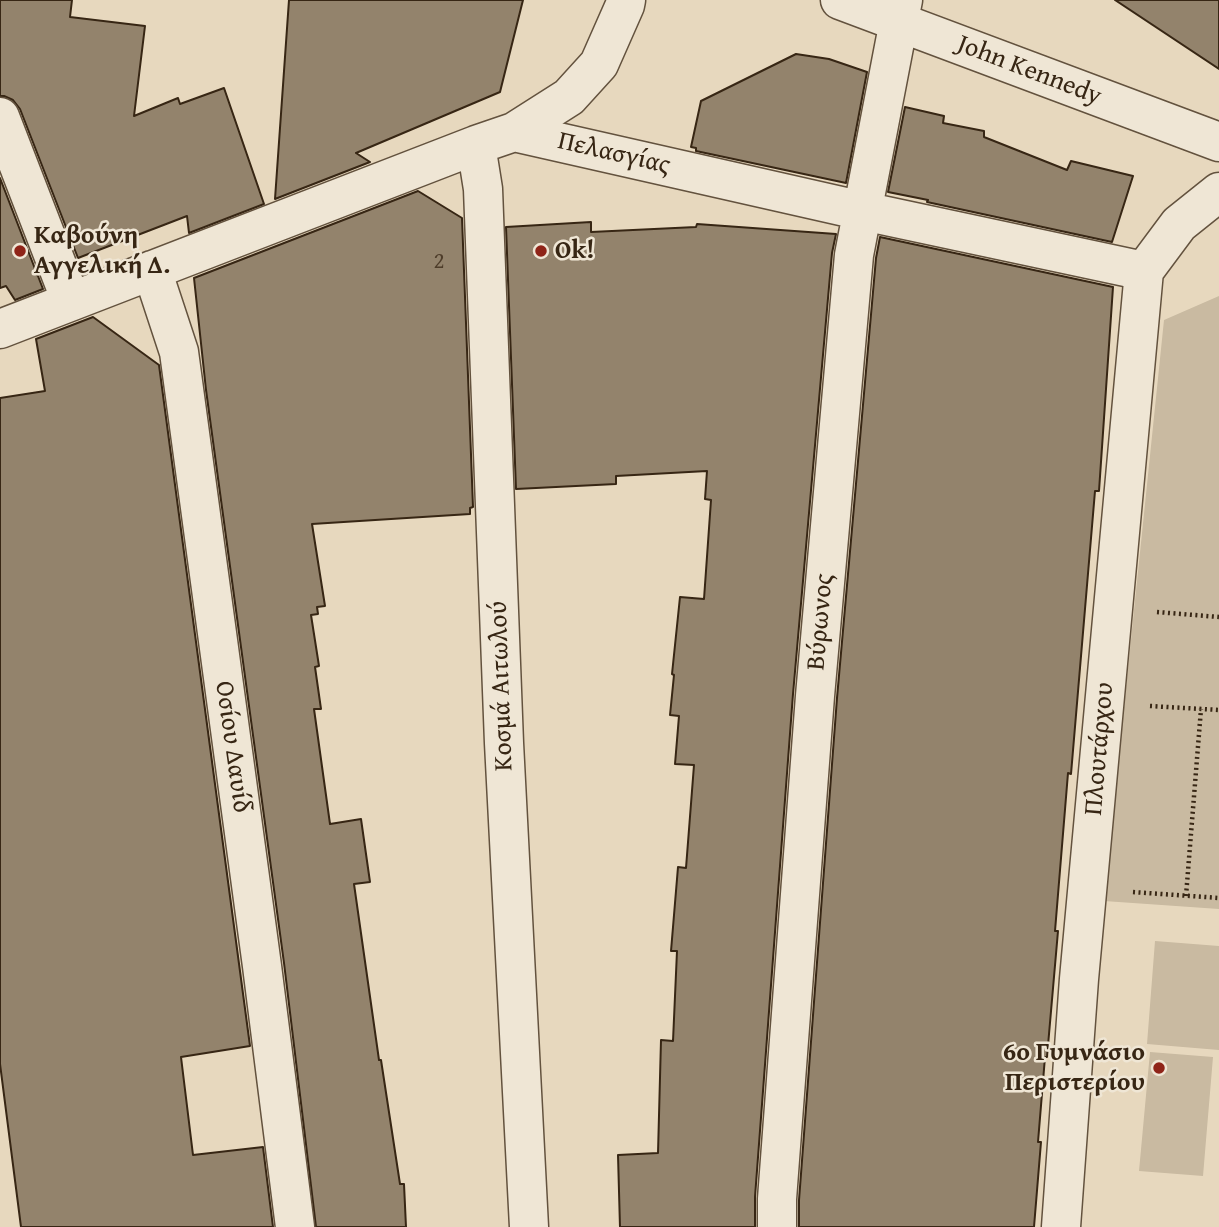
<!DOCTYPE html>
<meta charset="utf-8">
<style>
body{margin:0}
canvas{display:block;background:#e7d8be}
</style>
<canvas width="1219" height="1227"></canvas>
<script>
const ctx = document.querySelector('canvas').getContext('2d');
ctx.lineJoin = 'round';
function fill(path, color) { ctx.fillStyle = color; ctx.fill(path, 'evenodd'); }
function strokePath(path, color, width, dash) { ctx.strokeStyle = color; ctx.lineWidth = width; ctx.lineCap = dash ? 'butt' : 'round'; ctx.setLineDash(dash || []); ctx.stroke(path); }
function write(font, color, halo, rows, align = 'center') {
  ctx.font = font + ' "Gentium Book Plus",serif'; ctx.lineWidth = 5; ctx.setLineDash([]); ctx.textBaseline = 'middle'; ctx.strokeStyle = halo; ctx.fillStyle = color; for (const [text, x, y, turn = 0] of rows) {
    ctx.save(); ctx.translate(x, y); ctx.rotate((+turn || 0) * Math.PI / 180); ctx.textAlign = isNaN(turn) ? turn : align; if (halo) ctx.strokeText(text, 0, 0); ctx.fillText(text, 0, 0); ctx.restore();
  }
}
fill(new Path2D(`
 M1219,296v613l-115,-8 60,-581z
 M1155,941l64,5v104l-72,-6z
 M1150,1052l63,5 -10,119 -64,-5z`), '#c9baa1');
const building = new Path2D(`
 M0,0h72l-2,17 75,9 -11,90 44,-18 2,6 44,-16 40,116 -75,29 -2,-17 -109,42 -58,-149 -7,-9 -9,-4h-4z
 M289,0h234l-23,92 -144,61 14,9 -95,37z
 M1115,0h104v69z
 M796,54l33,5 38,13 -21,111 -150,-32v-3l-5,-1 10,-46z
 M905,107l39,9 -1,7 41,8v6l83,33 4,-9 62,15 -21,66 -185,-40 1,-2 -40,-8z
 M0,178l37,96h-1l2,2 5,13 -28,11 -9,-14 -6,2z
 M418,191l44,27 11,289 -3,1v6l-158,10 13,82 -8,1 1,7 -7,1 8,51 -4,1 6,42h-7l16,115 31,-5 9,63 -16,2 25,176h2l19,124h4l2,43h-90l-32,-264 -78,-573 -12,-112z
 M591,222v10l105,-5 1,-3 139,10 -4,19 -39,441 -38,503v30h-135l-2,-72 40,-2 3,-113 12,1 4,-90h-6l7,-84 8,1 8,-103 -19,-1 4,-48 -9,-1 4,-40 -2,-1 8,-77 24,2 7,-99 -6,-1 2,-28 -91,5v8l-100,5 -10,-262z
 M880,237l233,50 -14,204h-4l-24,283 -3,-1 -13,158h3l-11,126h-2l-7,85h3l-7,85h-235v-27l38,-502 39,-440z
 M93,317l66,48 91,681 -69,11 12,98 70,-8 10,80h-252l-21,-163v-666l45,-7 -9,-52z`);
fill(building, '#93836c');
strokePath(building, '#372614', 2);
const minor = new Path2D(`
 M840,0l379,142
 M0,117l71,184
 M514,132l55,-35 30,-33 26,-59 1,-5
 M476,145l7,44 21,554 25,484
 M152,270l27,82 83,614 33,261
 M1144,271l35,-47 40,-32
 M0,329l476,-184 38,-13 349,79 281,60
 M777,1227v-28l38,-503 39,-441 49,-255
 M1061,1227l18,-248 65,-708`);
strokePath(minor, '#63523e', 41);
strokePath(new Path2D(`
 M1157,612l62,5
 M1150,706l69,4
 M1133,892l86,6
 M1186,896l15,-187`), '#372614', 4.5, [2, 3.5]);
strokePath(minor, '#efe6d5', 38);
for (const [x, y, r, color] of [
 [20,251,7,"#8f2418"],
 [541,251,7,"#8f2418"],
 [1159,1068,7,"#8f2418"]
]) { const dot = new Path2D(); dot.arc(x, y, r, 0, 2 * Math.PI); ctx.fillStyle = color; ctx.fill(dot); strokePath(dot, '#efe6d5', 2.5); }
write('23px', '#4e3d2a', null, [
 ["2",439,262]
]);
write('26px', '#372614', '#efe6d5', [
 ["John Kennedy",1029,71,21],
 ["Πελασγίας",614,154,13],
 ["Βύρωνος",821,622,-85],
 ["Κοσμά Αιτωλού",502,686,-92],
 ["Οσίου Δαυίδ",232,747,82],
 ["Πλουτάρχου",1100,749,-85]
]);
write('bold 26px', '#372614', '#efe6d5', [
 ["Καβούνη",34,236],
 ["Αγγελική Δ.",34,266],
 ["Ok!",555,251],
 ["6ο Γυμνάσιο",1145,1053,"right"],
 ["Περιστερίου",1145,1083,"right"]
], 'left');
</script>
